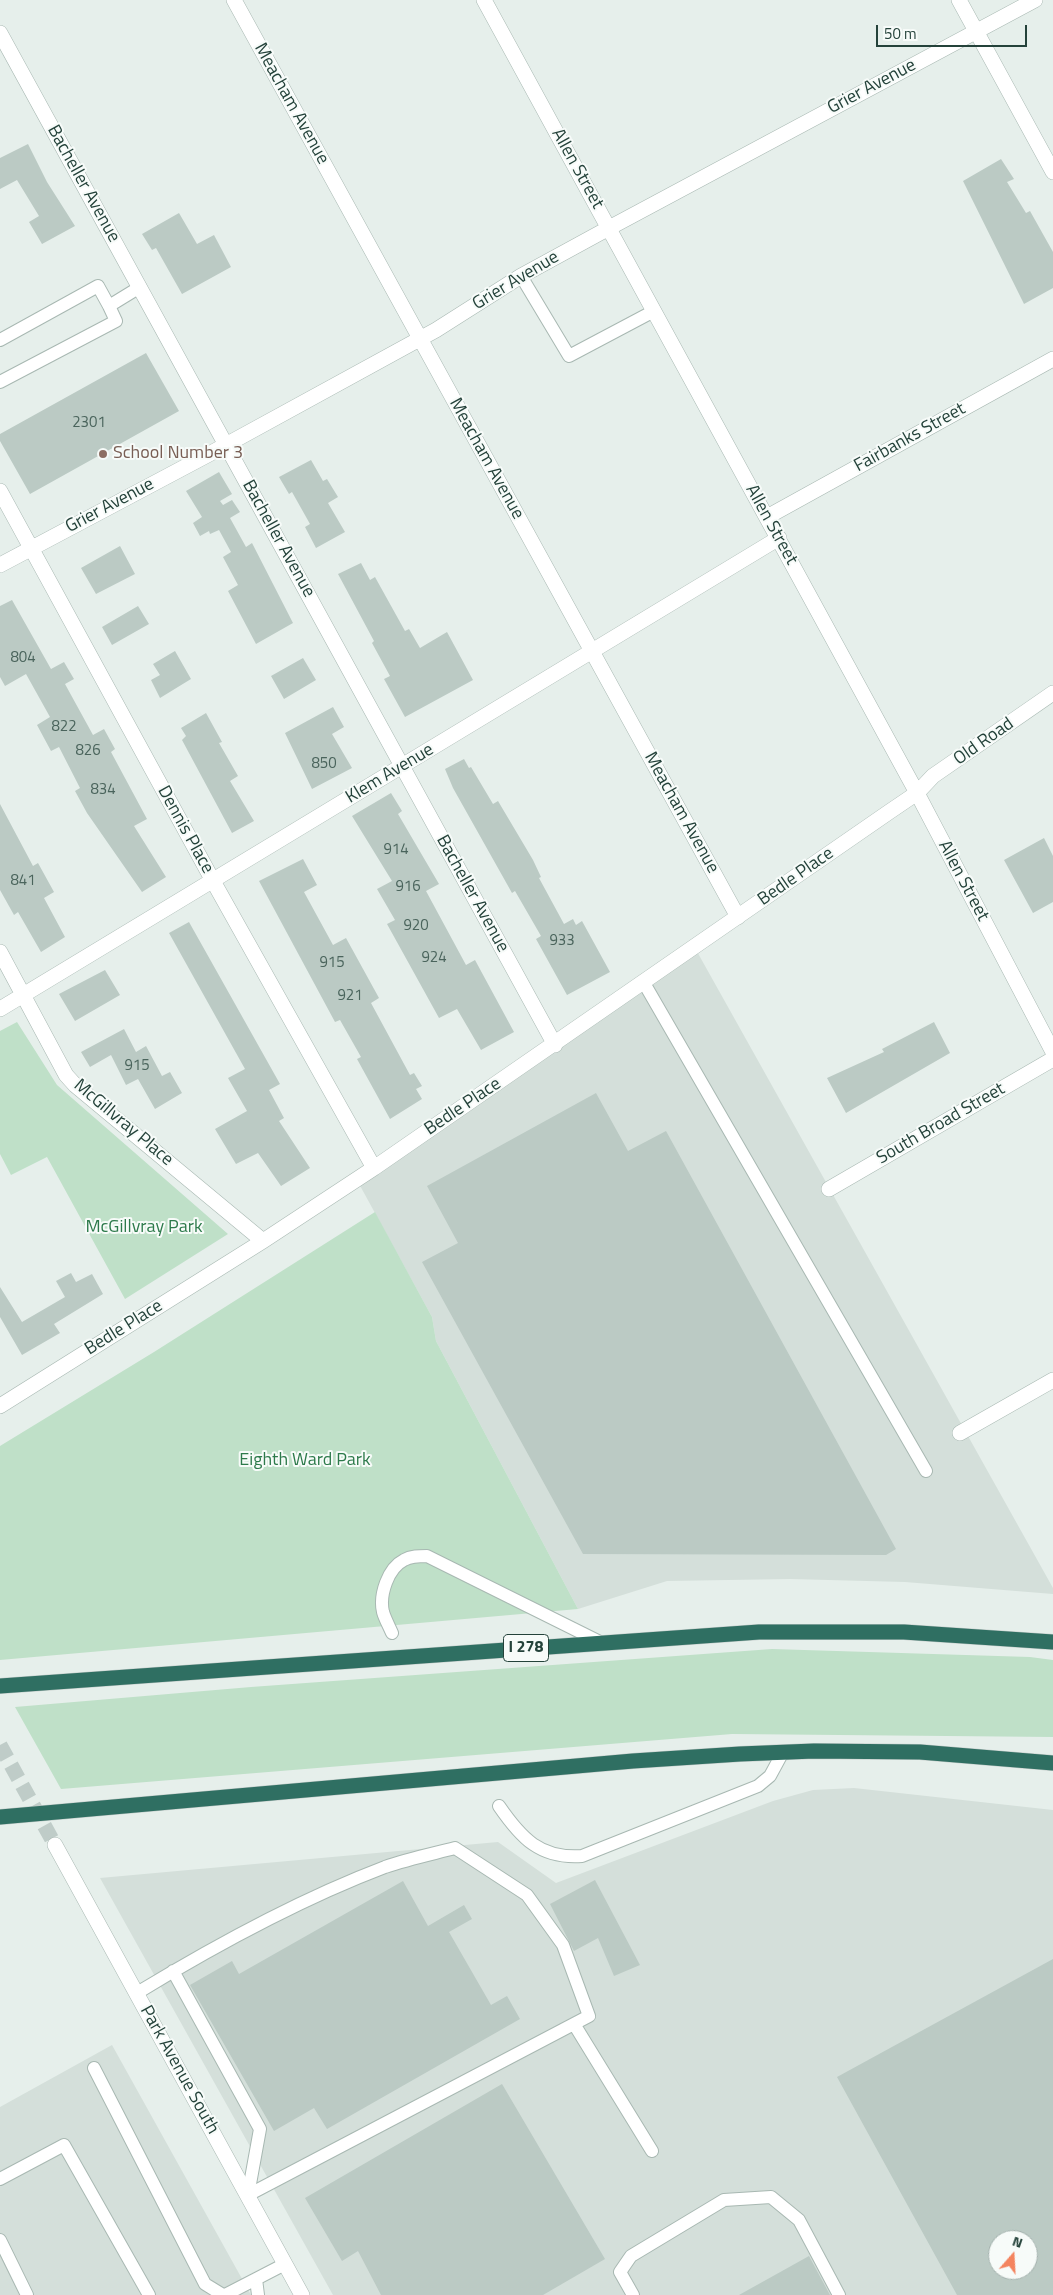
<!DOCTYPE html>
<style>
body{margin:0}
#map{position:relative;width:1053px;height:2295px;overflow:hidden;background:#e6efeb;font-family:"Titillium Web",sans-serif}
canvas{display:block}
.north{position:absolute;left:988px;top:2230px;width:50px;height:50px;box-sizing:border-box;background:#f7fbf9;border:1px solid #a3b1ad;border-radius:50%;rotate:19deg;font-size:14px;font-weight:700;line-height:20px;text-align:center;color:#24423a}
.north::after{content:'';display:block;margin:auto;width:18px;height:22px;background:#f4845f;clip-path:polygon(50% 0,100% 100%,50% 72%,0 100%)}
.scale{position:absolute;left:876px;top:25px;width:151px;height:22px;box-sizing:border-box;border:2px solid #24423a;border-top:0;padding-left:6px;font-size:15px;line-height:18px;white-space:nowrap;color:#24423a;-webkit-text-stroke:4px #f7fbf9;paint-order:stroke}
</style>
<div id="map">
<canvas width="1053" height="2295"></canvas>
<div class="north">N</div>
<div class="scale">50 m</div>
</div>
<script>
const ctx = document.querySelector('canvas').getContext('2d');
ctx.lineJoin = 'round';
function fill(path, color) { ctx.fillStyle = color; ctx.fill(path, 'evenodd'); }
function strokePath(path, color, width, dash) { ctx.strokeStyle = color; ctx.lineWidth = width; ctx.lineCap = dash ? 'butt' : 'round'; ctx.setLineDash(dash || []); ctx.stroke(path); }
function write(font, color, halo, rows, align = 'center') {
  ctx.font = font + ' "Titillium Web",sans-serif'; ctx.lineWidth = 4; ctx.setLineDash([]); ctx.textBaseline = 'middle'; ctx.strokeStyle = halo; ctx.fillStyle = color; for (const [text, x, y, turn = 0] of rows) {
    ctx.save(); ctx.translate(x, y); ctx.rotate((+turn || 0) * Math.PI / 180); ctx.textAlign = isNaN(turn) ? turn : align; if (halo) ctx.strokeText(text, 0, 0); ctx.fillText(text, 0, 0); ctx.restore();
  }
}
fill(new Path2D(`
 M695,948l358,640v6l-148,-12 -115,-3 -123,2 -89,28 -142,-268 -4,-24 -74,-135z
 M854,1788l199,22v485h-720l-233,-417 398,-36 58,41 217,-82 40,-11zM998,2240h30v30h-30z
 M112,2045l139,250h-251v-188z`), '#d4dfda');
fill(new Path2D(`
 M17,1022l40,63 171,149 -103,65 -78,-142 -36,18 -11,-21v-123z
 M375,1212l57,105 4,24 142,268 -578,51v-214l154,-94z
 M772,1649l258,8 23,3v77l-321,-3 -671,55 -46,-82 236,-20z`), '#bfe0c8');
fill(new Path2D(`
 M28,144l19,38 28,44 -33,18 -13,-22 10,-6 -22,-36 -17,9v-31z
 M1001,159l13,20 -7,3 19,31 4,-2 23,41v36l-29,16 -61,-123z
 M179,213l18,31 17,-9 17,32 -49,27 -26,-46 -4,2 -10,-16z
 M146,353l33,58 -149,83 -30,-53v-7z
 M311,460l12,21 4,-2 11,18 -10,6 17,29 -29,16 -11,-21 5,-3 -18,-32 -3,2 -10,-17z
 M219,472l13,22 -12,7 3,4 9,-5 8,12 -10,6 16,29 6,-4 41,80 -37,21 -28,-53 10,-6 -14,-26 -1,-2 8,-5 -12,-22 -9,4 -1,-3 -9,5 -7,-13 9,-6 -16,-26z
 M120,546l15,28 -39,20 -15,-26z
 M361,563l9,17 5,-3 30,54 4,-2 11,19 27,-16 26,48 -68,37 -21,-38 6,-3 -18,-33 2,-2 -36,-67z
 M12,600l39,69 13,-7 10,17 -9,5 28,51 11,-6 11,20 -4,3 36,67 -13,7 32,51 -24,15 -55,-79 -12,-22 5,-3 -21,-41 -8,4 -14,-26 13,-8 -24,-43 -21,12 -5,-9v-71z
 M138,606l11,18 -37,21 -10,-18z
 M175,651l16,28 -31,19 -9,-18 9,-5 -7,-11z
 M303,658l13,22 -32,19 -13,-23z
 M333,707l11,20 -12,7 20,34 -40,21 -27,-56z
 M206,713l16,29 -3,1 19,33 -8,5 24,40 -22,12 -50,-93 4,-4 -5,-8z
 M464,759l5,9 2,-1 22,37 5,-3 35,59 8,17 -2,1 25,46 9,-5 3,6 6,-4 28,51 -43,23 -31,-56 5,-3 -26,-45 -3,2 -59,-105 -8,-19z
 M391,793l11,18 -4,3 41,70 -13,7 40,74 9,-5 39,72 -33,18 -24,-41 -18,9 -52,-94 8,-4 -18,-31 15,-8 -40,-65z
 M0,804l33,62 5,-3 16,29 -10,6 21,39 -24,15 -23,-40 -4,3 -14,-25z
 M1044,838l9,18v46l-20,11 -29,-53z
 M303,859l14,26 -13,7 29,53 13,-7 33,60 -8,5 39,72 4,-2 8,13 -6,3 6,10 -32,20 -33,-60 4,-2 -21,-37 -5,2 -76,-141z
 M189,922l91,162 -11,6 15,28 -5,3 31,47 -29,18 -23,-33 -22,11 -21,-35 32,-18 -19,-33 17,-9 -76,-136z
 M105,970l15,25 -45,26 -16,-27z
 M934,1022l16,31 -104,60 -19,-35 57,-26 -2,-3z
 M124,1029l12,23 10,-6 16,30 8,-4 12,21 -27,16 -17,-30 -12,6 -15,-30 -21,12 -9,-15z
 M596,1093l32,58 38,-20 230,418 -10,6 -303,-1 -161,-292 36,-19 -31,-57z
 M71,1273l5,9 16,-8 11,20 -49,30 6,9 -38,22 -22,-38v-30l22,35 43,-25 -9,-16z
 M595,1880l45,85 -26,11 -16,-38 -24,13 -24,-47z
 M403,1881l25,45 36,-21 8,14 -23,13 42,73 16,-9 13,23 -193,110 -13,-21 -40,23 -84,-146 42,-24 7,13z
 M1053,1959v336h-96l-120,-218zM998,2240h30v30h-30z
 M502,2084l103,175 -62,36h-162l-23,-44 -16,10 -37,-63z
 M809,2256l21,39h-91z`), '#bbcac4');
strokePath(new Path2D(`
 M0,1745l55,100`), '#bfccc8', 15, [15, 8]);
const service = new Path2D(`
 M521,276l48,80 85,-45
 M0,340l98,-54 11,20
 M0,382l116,-61 -7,-15 31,-19
 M644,983l282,488
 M392,1633c-3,-7 -7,-14 -9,-21 -4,-17 5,-44 21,-52 7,-4 15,-4 23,-4l175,87
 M499,1806c22,32 41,53 83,50l176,-70 12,-10 13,-24
 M173,1971l87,158 -12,66
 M137,1993c79,-48 161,-93 248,-126 23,-8 47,-13 70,-19l72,47 36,50 26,71 -341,179
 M574,2024l78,127
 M94,2068l111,216 18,11
 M0,2179l64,-34 85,150
 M0,2240l27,55
 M256,2279l2,16
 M225,2295l60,-31
 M633,2295l-13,-23 11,-16 93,-56 47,-3 28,23 40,75`);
const minor = new Path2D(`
 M234,0l504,917
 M484,0l433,793 136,259
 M959,0l94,172
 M0,33l555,1012
 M0,491l213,390 161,287
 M767,517l286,-158
 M0,565l213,-113 223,-122 85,-54 88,-48 426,-228
 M0,952l66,123 9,10 188,156
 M0,1009l779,-471
 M829,1189l224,-130
 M0,1406l263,-165 111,-73 515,-356 28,-19 16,-17 120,-83
 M960,1433l93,-53`);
const tertiary = new Path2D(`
 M55,1845l247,450`);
const motorway = new Path2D(`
 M0,1686l759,-54h145l149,10
 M0,1817l633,-56 107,-7 74,-3 106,1 133,11`);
strokePath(service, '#a8b8b2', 14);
strokePath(minor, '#a8b8b2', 16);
strokePath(tertiary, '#a8b8b2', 16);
strokePath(motorway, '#c2cac8', 16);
strokePath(service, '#fff', 12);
strokePath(minor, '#fff', 15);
strokePath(tertiary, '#fff', 15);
strokePath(motorway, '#2f6f62', 15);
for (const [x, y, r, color] of [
 [103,454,5,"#8d6e63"]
]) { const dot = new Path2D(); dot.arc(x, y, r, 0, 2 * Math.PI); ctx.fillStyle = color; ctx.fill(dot); strokePath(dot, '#f7fbf9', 2); }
write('15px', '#4a645c', null, [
 ["2301",89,423],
 ["804",23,658],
 ["822",64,727],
 ["826",88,751],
 ["850",324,764],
 ["834",103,790],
 ["914",396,850],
 ["841",23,881],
 ["916",408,887],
 ["920",416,926],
 ["933",562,941],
 ["924",434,958],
 ["915",332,963],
 ["921",350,996],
 ["915",137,1066]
]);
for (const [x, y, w] of [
 [526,1648,45]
]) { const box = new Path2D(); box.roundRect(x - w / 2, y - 13.5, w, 27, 4); ctx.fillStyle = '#f7fbf9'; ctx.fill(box); strokePath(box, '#24423a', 1); }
write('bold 16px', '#24423a', null, [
 ["I 278",526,1648]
]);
write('18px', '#24423a', '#f7fbf9', [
 ["Grier Avenue",872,87,-28],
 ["Meacham Avenue",291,104,61],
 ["Allen Street",577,169,61],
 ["Bacheller Avenue",83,184,61],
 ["Grier Avenue",516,281,-31],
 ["Fairbanks Street",910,438,-29],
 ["Meacham Avenue",486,459,61],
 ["Grier Avenue",110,506,-28],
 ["Allen Street",771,525,61],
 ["Bacheller Avenue",278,539,61],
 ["Old Road",984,742,-35],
 ["Klem Avenue",390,774,-31],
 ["Meacham Avenue",681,813,61],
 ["Dennis Place",185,830,61],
 ["Bedle Place",796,877,-35],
 ["Allen Street",963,881,62],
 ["Bacheller Avenue",472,894,61],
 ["Bedle Place",463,1107,-34],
 ["McGillvray Place",123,1123,40],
 ["South Broad Street",941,1124,-30],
 ["Bedle Place",124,1328,-32],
 ["Park Avenue South",179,2070,61]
]);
write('18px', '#785e54', '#f7fbf9', [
 ["School Number 3",113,454]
], 'left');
write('18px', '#2d7a4b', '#f7fbf9', [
 ["McGillvray Park",144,1228],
 ["Eighth Ward Park",305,1461]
]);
</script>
